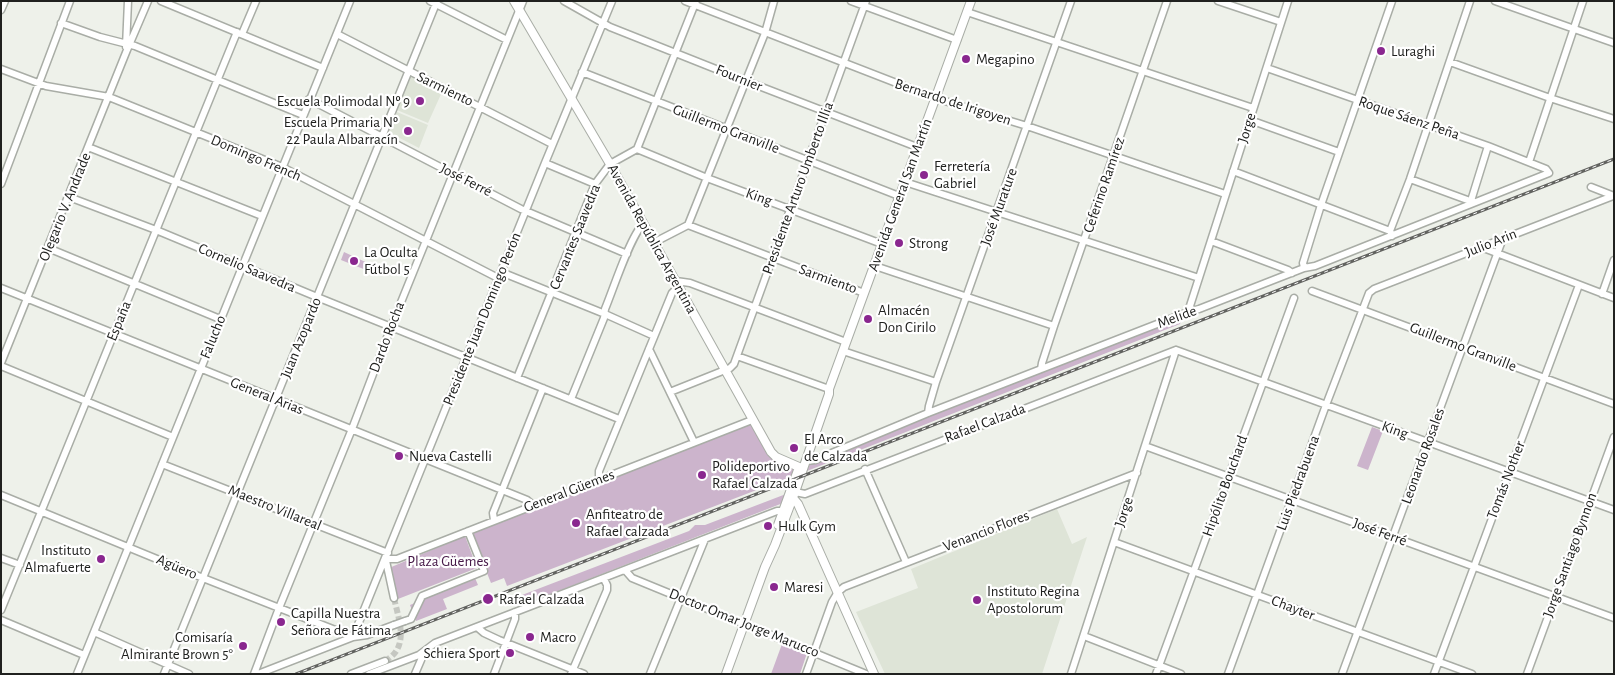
<!DOCTYPE html>
<meta charset="utf-8">
<style>
body{margin:0}
#map{position:relative;width:1615px;height:675px;overflow:hidden;background:#eef1ea;font-family:"Alegreya Sans",sans-serif}
canvas{display:block}
.frame{position:absolute;inset:0;border:2px solid #20211f;pointer-events:none}
</style>
<div id="map">
<canvas width="1615" height="675"></canvas>
<div class="frame"></div>
</div>
<script>
const ctx = document.querySelector('canvas').getContext('2d');
ctx.lineJoin = 'round';
function fill(path, color) { ctx.fillStyle = color; ctx.fill(path, 'evenodd'); }
function strokePath(path, color, width, dash) { ctx.strokeStyle = color; ctx.lineWidth = width; ctx.lineCap = dash ? 'butt' : 'round'; ctx.setLineDash(dash || []); ctx.stroke(path); }
function write(font, color, halo, rows, align = 'center') {
  ctx.font = font + ' "Alegreya Sans",sans-serif'; ctx.lineWidth = 4.5; ctx.setLineDash([]); ctx.textBaseline = 'middle'; ctx.strokeStyle = halo; ctx.fillStyle = color; for (const [text, x, y, turn = 0] of rows) {
    ctx.save(); ctx.translate(x, y); ctx.rotate((+turn || 0) * Math.PI / 180); ctx.textAlign = isNaN(turn) ? turn : align; if (halo) ctx.strokeText(text, 0, 0); ctx.fillText(text, 0, 0); ctx.restore();
  }
}
fill(new Path2D(`
 M411,76l31,16 -14,31 -31,-13z
 M397,112l31,13 -9,23 -29,-15 -1,-4z
 M1057,509l15,35 15,-7 -45,137h-157l-29,-62 62,-24 -7,-19z`), '#dee4d7');
fill(new Path2D(`
 M344,252l30,14 -3,6 -30,-12z
 M1182,317l-2,7 -373,147 3,-8z
 M750,424l22,33 22,12 1,2 -2,5 -286,110 -3,-8 -13,5 -19,-47v-5z
 M1372,427l11,4 -15,39 -11,-4z
 M786,494l-3,9 -258,101 -3,-9 167,-64 6,-6h10z
 M465,536l12,32 -79,31 -9,-31z
 M475,578l3,7 -35,14 4,10 -31,12 -6,-16z
 M782,644l25,9 -7,21h-29z`), '#ccb4cc');
strokePath(new Path2D(`
 M385,661c25,-14 14,-40 9,-63`), '#c5c7c1', 6, [6, 3]);
const minor = new Path2D(`
 M161,1l162,67
 M430,1l77,39
 M564,1l46,26 136,54 171,66
 M685,1l250,97 92,28 198,68
 M851,1l106,39
 M1218,1l63,21
 M1495,1l119,42
 M1,10l4,-9
 M967,12l286,96
 M61,23l39,14 35,9 168,69
 M242,34l14,-33
 M337,34l215,110
 M126,47l2,-46
 M1450,62l100,36 64,21
 M1,69l45,17 63,11 173,70 216,111
 M582,72l317,124
 M309,99l212,110 106,45
 M1250,120l89,32
 M88,147l174,69
 M637,149l70,29 175,66
 M1529,162l54,-161
 M545,163l50,21
 M1233,171l157,60
 M1410,179l60,22
 M905,182l294,96
 M1,184l69,-183
 M1591,187l23,9
 M69,197l87,33 161,67 302,122
 M1470,204l18,-58
 M688,225l77,-192 9,-32
 M1392,236l-2,-5 20,-52 60,-178
 M1211,241l77,29 4,3
 M653,243l35,-18 176,68
 M1481,247l133,51
 M48,248l172,71
 M875,266l179,60
 M1304,268l-1,-5 18,-58 71,-204
 M501,272l104,42 49,22
 M676,281l14,2 156,59
 M1,288l526,212 6,5
 M1312,291l302,113
 M1602,294l12,-34
 M1188,312l100,-311
 M649,349l45,93
 M843,351l93,31
 M737,356l92,33
 M1,363l126,-313 21,-49
 M1,366l172,71
 M1041,369l1,-6 12,-37 113,-325
 M517,378l78,-194 15,-20 27,-15 59,-148
 M670,392l60,-24 4,-4 132,-363
 M571,399l33,-81 1,-9c8,-19 25,-72 38,-85
 M928,413l1,-7 7,-24 135,-381
 M1145,446l469,172
 M806,461l9,-1 113,-47 260,-101 11,-3 105,-41 11,-2 234,-93 -3,-4 -58,-23 -221,-78
 M162,464l226,89
 M865,469l41,93
 M599,479v-8l73,-178 7,-7
 M795,492l10,2 371,-144 438,160
 M1,495l202,83 150,59
 M494,520l-1,-7 50,-125
 M1114,542l358,132
 M1,558l19,7
 M386,559h11l355,-139
 M386,561l8,37
 M625,570l7,8 234,96
 M1,610l236,-578
 M1,620l83,35
 M405,621l6,-2 11,-23 62,-25 -16,-40
 M477,627l7,6 15,7 85,34
 M94,632l95,42
 M1084,636l97,38
 M353,637l192,-474 67,-162
 M77,674l273,-673
 M164,674l273,-673
 M254,674l25,-66 73,-179 39,-102 132,-326
 M258,674l95,-37 14,-2 27,-10
 M351,674l34,-13
 M369,674l50,-19 16,-12 342,-132h5
 M415,674l9,-21
 M494,674l21,-55v-7
 M571,674l36,-84v-5l-3,-6
 M650,674l55,-135
 M806,674l26,-72 6,-10 6,-5 293,-114
 M1071,674l105,-324
 M1156,674l138,-376
 M1228,674l98,-269 43,-112 5,-4 239,-93
 M1342,674l161,-436
 M1434,674l145,-389
 M1527,674l87,-237`);
const major = new Path2D(`
 M514,1l96,163 161,288 5,5 23,10
 M793,498l5,6 76,170
 M778,525l20,-55
 M726,674l39,-107 10,-22 20,-53 34,-98v-5l142,-388`);
strokePath(minor, '#a9ada6', 9);
strokePath(major, '#a9ada6', 10);
strokePath(minor, '#fff', 6);
strokePath(major, '#fff', 8);
const rail = new Path2D(`
 M296,674l1318,-515`);
strokePath(rail, '#626360', 3);
strokePath(rail, '#fff', 1, [4]);
const minorBridge = new Path2D(`
 M394,625l11,-4`);
strokePath(minorBridge, '#a9ada6', 9, []);
strokePath(minorBridge, '#fff', 6);
for (const [x, y, r, color] of [
 [1381,51,5,"#8a278f"],
 [966,59,5,"#8a278f"],
 [420,101,5,"#8a278f"],
 [408,131,5,"#8a278f"],
 [924,175,5,"#8a278f"],
 [899,243,5,"#8a278f"],
 [354,261,5,"#8a278f"],
 [868,319,5,"#8a278f"],
 [794,448,5,"#8a278f"],
 [399,456,5,"#8a278f"],
 [702,475,5,"#8a278f"],
 [576,523,5,"#8a278f"],
 [768,526,5,"#8a278f"],
 [101,559,5,"#8a278f"],
 [774,587,5,"#8a278f"],
 [488,599,6,"#8a278f"],
 [977,600,5,"#8a278f"],
 [281,622,5,"#8a278f"],
 [530,637,5,"#8a278f"],
 [243,646,5,"#8a278f"],
 [510,653,5,"#8a278f"]
]) { const dot = new Path2D(); dot.arc(x, y, r, 0, 2 * Math.PI); ctx.fillStyle = color; ctx.fill(dot); strokePath(dot, '#fff', 2); }
write('15px', '#20211f', '#fff', [
 ["Luraghi",1391,51],
 ["Megapino",976,59],
 ["Escuela Polimodal Nº 9",410,101,"right"],
 ["Escuela Primaria Nº",398,122,"right"],
 ["22 Paula Albarracín",398,139,"right"],
 ["Ferretería",934,166],
 ["Gabriel",934,183],
 ["Strong",909,243],
 ["La Oculta",364,252],
 ["Fútbol 5",364,269],
 ["Almacén",878,310],
 ["Don Cirilo",878,327],
 ["El Arco",804,439],
 ["de Calzada",804,456],
 ["Nueva Castelli",409,456],
 ["Polideportivo",712,466],
 ["Rafael Calzada",712,483],
 ["Anfiteatro de",586,514],
 ["Rafael calzada",586,531],
 ["Hulk Gym",778,526],
 ["Instituto",91,550,"right"],
 ["Almafuerte",91,567,"right"],
 ["Maresi",784,587],
 ["Instituto Regina",987,591],
 ["Apostolorum",987,608],
 ["Rafael Calzada",499,599],
 ["Capilla Nuestra",291,613],
 ["Señora de Fátima",291,630],
 ["Comisaría",233,637,"right"],
 ["Almirante Brown 5°",233,654,"right"],
 ["Macro",540,637],
 ["Schiera Sport",500,653,"right"]
], 'left');
write('15px', '#20211f', '#fff', [
 ["Fournier",739,78,22],
 ["Sarmiento",445,89,26],
 ["Bernardo de Irigoyen",953,102,18],
 ["Roque Sáenz Peña",1409,118,19],
 ["Jorge",1247,128,-73],
 ["Guillermo Granville",726,129,21],
 ["Domingo French",256,158,23],
 ["José Ferré",466,180,27],
 ["Ceferino Ramírez",1104,185,-71],
 ["Presidente Arturo Umberto Illia",798,188,-70],
 ["Avenida General San Martín",900,195,-70],
 ["King",759,197,20],
 ["Olegario V. Andrade",65,207,-68],
 ["José Murature",999,207,-70],
 ["Cervantes Saavedra",575,237,-68],
 ["Avenida República Argentina",652,239,61],
 ["Julio Arin",1491,243,-22],
 ["Cornelio Saavedra",247,268,23],
 ["Sarmiento",828,279,20],
 ["Melide",1177,317,-20],
 ["Presidente Juan Domingo Perón",482,319,-68],
 ["España",119,321,-68],
 ["Falucho",213,337,-68],
 ["Dardo Rocha",387,337,-69],
 ["Juan Azopardo",301,338,-68],
 ["Guillermo Granville",1463,347,21],
 ["General Arias",267,396,22],
 ["Rafael Calzada",985,423,-21],
 ["King",1395,430,20],
 ["Leonardo Rosales",1423,456,-70],
 ["Tomás Nother",1506,480,-69],
 ["Luis Piedrabuena",1298,483,-70],
 ["Hipólito Bouchard",1225,486,-70],
 ["General Güemes",569,491,-21],
 ["Maestro Villareal",275,508,22],
 ["Jorge",1124,512,-72],
 ["Venancio Flores",986,531,-21],
 ["José Ferré",1380,532,20],
 ["Jorge Santiago Bynnon",1570,555,-70],
 ["Agüero",177,567,23],
 ["Chayter",1293,608,21],
 ["Doctor Omar Jorge Marucco",744,623,22]
]);
write('15px', '#451847', '#fff', [
 ["Plaza Güemes",448,561]
]);
</script>
